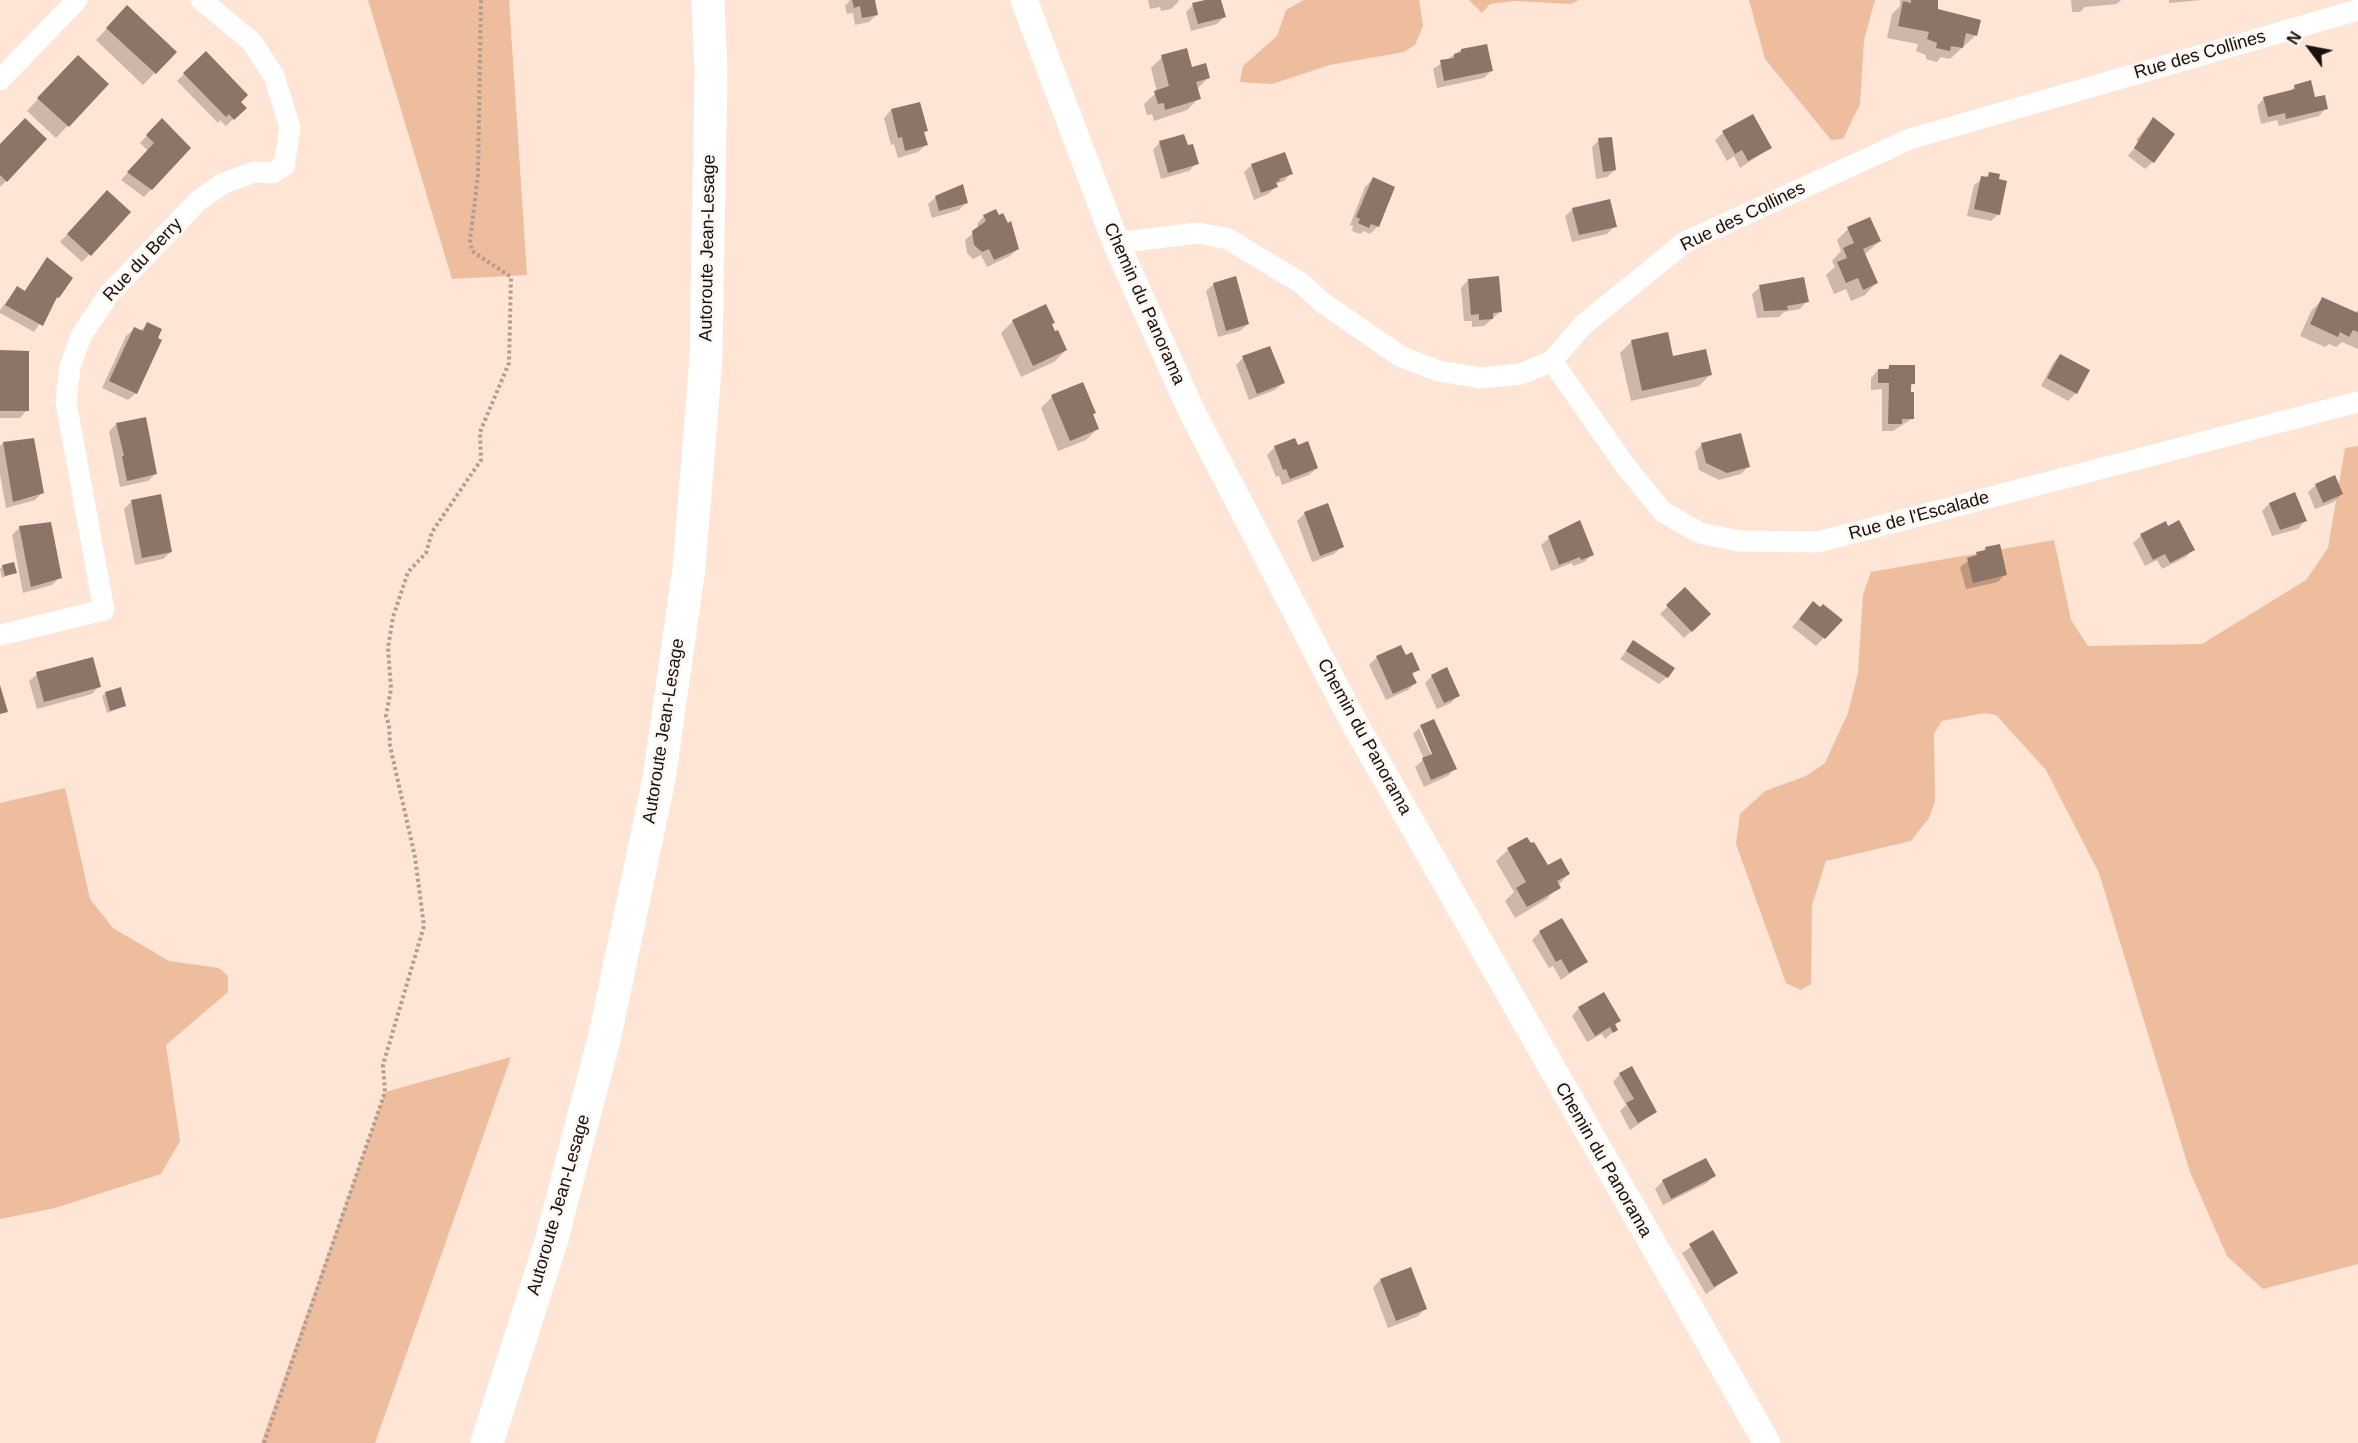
<!DOCTYPE html>
<style>
body{margin:0}
#map{position:relative;width:2358px;height:1443px;overflow:hidden;background:#ffe5d5;font-family:Arial,sans-serif}
canvas{display:block}
.north{position:absolute;left:2280px;top:18px;width:60px;height:60px;-webkit-text-stroke:4px #fcf7f3;paint-order:stroke;rotate:302deg;font-size:16px;font-weight:700;line-height:24px;text-align:center;color:#19110b}
.north::after{content:'';display:block;margin:auto;width:21px;height:27px;background:#19110b;clip-path:polygon(50% 0,100% 100%,50% 72%,0 100%)}
</style>
<div id="map">
<canvas width="2358" height="1443"></canvas>
<div class="north">N</div>
</div>
<script>
const ctx = document.querySelector('canvas').getContext('2d');
ctx.lineJoin = 'round';
function fill(path, color) { ctx.fillStyle = color; ctx.fill(path, 'evenodd'); }
function strokePath(path, color, width, dash) { ctx.strokeStyle = color; ctx.lineWidth = width; ctx.lineCap = dash ? 'butt' : 'round'; ctx.setLineDash(dash || []); ctx.stroke(path); }
function write(font, color, halo, rows, align = 'center') {
  ctx.font = font + ' Arial,sans-serif'; ctx.lineWidth = 5; ctx.setLineDash([]); ctx.textBaseline = 'middle'; ctx.strokeStyle = halo; ctx.fillStyle = color; for (const [text, x, y, turn = 0] of rows) {
    ctx.save(); ctx.translate(x, y); ctx.rotate((+turn || 0) * Math.PI / 180); ctx.textAlign = isNaN(turn) ? turn : align; if (halo) ctx.strokeText(text, 0, 0); ctx.fillText(text, 0, 0); ctx.restore();
  }
}
fill(new Path2D(`
 M368,0h141l18,275 -75,4z
 M1304,0h115l4,26 -8,19 -11,7 -74,13 -58,19 -32,-2 3,-16 34,-30 9,-26z
 M1469,0h110l-8,4 -56,-3 -25,3 -8,9z
 M1749,0h126l-11,40 -4,64 -17,35 -12,1 -66,-81z
 M2358,446v818l-95,25 -36,-33 -37,-84 -91,-299 -53,-103 -50,-55 -12,-2 -42,8 -8,13 1,67 -6,17 -18,23 -85,20 -14,44 -1,79 -10,6 -15,-7 -50,-139 4,-30 25,-23 41,-15 19,-13 23,-50 10,-40 5,-78 8,-23 183,-32 17,80 17,26 114,-2 104,-64 22,-32 17,-100z
 M65,788l25,111 23,29 56,33 50,7 9,8v16l-62,53 14,96 -19,33 -106,34 -55,11v-416z
 M511,1057l-136,386h-114l124,-351z`), '#eebd9d');
fill(new Path2D(`
 M850,0h23l3,15 -7,7 -14,3 -2,-12 -6,1 -2,-8z
 M1148,0h30l1,1 -8,8 -10,2 -1,-4 -10,2z
 M1211,0h9l4,17 -7,7 -26,7 -5,-19 7,-7z
 M1900,0h36l1,10 39,25 -26,24 -9,-2 -4,5 -11,-3v-4l-10,-4 2,-7 -31,-6 5,-24 8,-8z
 M2071,0h50l-4,4 -32,3 -5,5h-8z
 M2169,0h33l-33,3z
 M116,19l59,33 -32,33 -47,-45z
 M1461,50l30,21 -7,7 -47,10 -4,-19z
 M206,53l38,55 -18,18 -6,-6 -2,3 -41,-42z
 M1162,57l46,21 -11,11 2,9 -12,12 -33,11 -2,-7 -5,1 -3,-11 13,-12 -6,-24z
 M66,68l41,16 -51,54 -29,-27z
 M2295,86l31,22 -7,8 -40,10 -2,-6 -16,4 -4,-18 7,-8 26,-6z
 M891,110l35,21 -3,2 3,12 -8,7 -20,6 -4,-14 -3,1 -7,-27z
 M1752,116l18,32 -30,20 -6,-12 -7,5 -12,-21 8,-7z
 M2153,119v43l-8,7 -17,-13 11,-14 -3,-2z
 M154,128l35,21 -45,48 -23,-17 27,-29 -8,-8z
 M1599,140l16,30 -8,7 -11,2 -4,-32z
 M1160,142l37,21 -8,8 -28,8 -8,-29z
 M0,146l6,35 -6,6z
 M1252,165l39,8 -7,8 -9,3 1,3 -8,7 -14,6 -10,-28z
 M1990,174l9,40 -8,7 -24,-5 7,-31z
 M1373,179l5,47 -8,8 -6,-3 -4,3 -8,-3 1,-5 -3,-1 15,-38z
 M962,186l5,16 -8,8 -27,8 -4,-14 13,-11z
 M100,200l29,13 -47,49 -22,-20z
 M1573,209l42,17 -8,8 -35,8 -7,-26z
 M984,216l34,33 -8,7 -23,11 -6,-12 -8,4 -6,-6 -2,-13 14,-12 -2,-4z
 M1848,229l32,12 -16,14 12,28 -11,12 -14,6 -5,-12 -12,5 -8,-19 9,-8 -3,-6 9,-10 -4,-11z
 M47,259l11,38 -24,35 -34,-19v-3l17,-22 7,4z
 M1468,280l32,32 -16,14 -12,1v-6h-8l-3,-33z
 M1214,284l34,40 -8,7 -22,6 -12,-46z
 M1760,287l47,14 -7,8 -16,3 -5,5 -22,1 -5,-24z
 M2323,299l32,14 3,-3v39l-16,-7 -6,5 -7,-3 -4,3 -25,-11 11,-25z
 M1013,321l37,4 16,25 -12,12 -33,15 -20,-44z
 M148,323l-12,70 -8,7 -26,-12 24,-52 8,-7 6,2z
 M1632,341l40,17 38,17 -11,11 -68,15 -11,-48z
 M0,352l27,58 -7,8h-20z
 M2060,355l16,38 -8,8 -27,-15 12,-23z
 M1243,358l40,25 -8,7 -26,10 -13,-35z
 M1889,367l25,16 -5,5 4,30 -20,13h-11v-42l-11,1v-12l7,-8h8z
 M1052,397l42,16 -2,2 6,13 -12,12 -28,11 -17,-43z
 M116,424l39,50 -7,7 -28,6 -11,-55z
 M3,443l40,49 -8,8 -29,8 -6,-34v-28z
 M1702,444l46,23 -7,7 -22,6 -20,-10 -4,-18z
 M1275,447h22l20,21 -8,7 -27,10 -3,-9 -3,1 -9,-22z
 M2316,485l25,9 -7,8 -19,7 -7,-17z
 M131,502l40,50 -8,7 -28,6 -11,-56z
 M2269,504l36,17 -7,8 -26,7 -10,-25z
 M1305,513l37,34 -8,7 -22,8 -15,-41z
 M20,527l40,50 -8,8 -29,8 -11,-58z
 M2168,528l25,21 -7,8 -24,12 -5,-9 -12,6 -12,-23 8,-7z
 M1565,531l27,24 -8,7 -11,4 -1,-3 -21,8 -10,-26 8,-7z
 M1986,548l19,26 -7,8 -32,7 -6,-22z
 M3,566l12,6 -13,6 -2,-9z
 M1685,589l24,25 -25,24 -24,-24z
 M1813,603l28,17 -25,26 -24,-19z
 M1633,642l34,35 -8,7 -39,-25z
 M1377,657h28l13,12 -6,6 3,8 -7,7 -22,10 -17,-35z
 M37,674l62,12 -7,8 -55,15 -8,-28z
 M1432,676l26,19 -7,8 -14,6 -12,-26z
 M106,693l19,13 -18,7 -5,-17z
 M1434,721l21,47 -7,8 -24,11 -9,-20 9,-8 -11,-25 6,-6 15,33 3,-1 -15,-32h-3z
 M1527,839l20,29 21,6 -21,25 -32,19 -10,-17 9,-9 -18,-31 12,-11z
 M1540,932l46,30 -25,18 -8,-14 -4,2 -17,-28z
 M1579,1008l35,17 2,4 -11,10 -3,-5 -15,8 -15,-26z
 M1620,1074l36,38 -26,18 -10,-19 6,-6 -13,-23z
 M1706,1160l8,16 -7,7 -44,22 -8,-16 7,-7z
 M1713,1232l23,41 -30,21 -24,-41z
 M1380,1280l45,29 -8,8 -29,11 -15,-40z`), '#0003');
fill(new Path2D(`
 M852,0h23l3,15 -16,3 -2,-12 -6,2z
 M1205,0h16l5,17 -28,7 -6,-21z
 M1911,0h27v9l43,11 -4,16 -11,-3 -3,15 -12,-2 -1,5 -14,-3 1,-5 -10,-4 2,-7 -31,-6 5,-25 8,2z
 M127,5l50,47 -21,22 -50,-46z
 M1487,44l6,27 -49,10 -4,-21 14,-2v-4l7,-2v-3z
 M1187,48l5,19 14,-4 4,15 -14,4 5,17 -36,11 -1,-7 -6,1 -4,-13 15,-5 -8,-31z
 M206,51l42,44 -7,7 6,6 -13,12 -5,-6 -3,3 -43,-44z
 M78,55l31,29 -40,43 -32,-29z
 M2311,80l4,17 10,-2 3,14 -42,10 -1,-6 -17,4 -5,-20 32,-8 -1,-4z
 M920,102l8,29 -4,1 4,13 -23,6 -3,-14 -4,1 -7,-29z
 M1753,114l19,34 -24,13 -6,-11 -7,4 -13,-23z
 M2153,117l22,17 -21,29 -20,-15z
 M25,118l22,21 -40,43 -7,-7v-31z
 M162,118l29,30 -39,42 -25,-18 27,-29 -8,-8z
 M1184,134l4,11 5,-1 6,20 -31,9 -9,-32z
 M1612,137l4,33 -13,2 -5,-34z
 M1285,152l8,22 -14,5 1,2 -4,1 2,5 -17,6 -10,-29z
 M1989,172l11,2 -1,5 8,2 -7,34 -26,-6 7,-33 7,1z
 M1373,177l22,10 -16,40 -8,-3 -2,4 -11,-5 2,-4 -4,-2z
 M963,184l5,19 -29,8 -4,-15z
 M107,190l24,22 -40,44 -24,-22z
 M1610,199l7,28 -38,8 -7,-27z
 M996,209l3,6 4,-2 5,10 3,-2 8,28 -25,11 -5,-11 -7,3 -8,-7 -2,-14 14,-10 -3,-6z
 M1870,217l11,24 -18,8 15,34 -15,7 -5,-12 -12,5 -9,-21 10,-4 -4,-10 11,-5 -7,-16z
 M47,257l26,21 -14,20 -2,-1 -14,29 -38,-21 12,-19 8,5z
 M1236,276l13,48 -23,7 -13,-48z
 M1499,276l3,36 -9,1v6l-14,1v-6l-8,1 -3,-36z
 M1804,277l5,25 -22,4 1,4 -24,1 -5,-26z
 M2322,297l36,16v19l-5,-2 -4,7 -9,-5 -2,5 -28,-13z
 M1046,304l9,19 -3,1 3,7 3,-1 9,20 -34,16 -21,-46z
 M147,322l15,7 -4,9 4,2 -25,54 -28,-13 25,-54 9,4z
 M1668,332l5,24 33,-7 6,26 -70,16 -11,-51z
 M1270,346l15,37 -28,11 -15,-38z
 M0,350l29,1v60h-29z
 M2060,354l30,16 -13,24 -30,-16z
 M1889,365h26v19h-4v8h3v27h-12v5h-14l1,-41h-11v-14h11z
 M1083,382l13,31 -3,1 6,15 -29,12 -19,-46z
 M146,417l11,57 -30,7 -5,-25h2l-8,-33z
 M1741,433l9,34 -23,6 -21,-10 -5,-20z
 M34,438l10,55 -31,9 -10,-60z
 M1295,438l3,7 10,-4 10,27 -28,11 -4,-10 -3,1 -9,-24z
 M2335,475l8,19 -20,9 -8,-19z
 M2295,492l12,29 -27,9 -11,-27z
 M161,494l11,58 -30,6 -11,-58z
 M1328,503l16,44 -24,9 -16,-44z
 M1580,520l14,35 -13,5 -1,-3 -21,8 -11,-29z
 M2179,520l16,30 -25,13 -5,-9 -12,6 -13,-26 26,-13 2,5z
 M51,522l11,56 -31,9 -12,-61z
 M2000,544l7,31 -34,8 -6,-25 10,-3 -1,-3 10,-2 -1,-3z
 M14,562l3,11 -12,3 -3,-11z
 M1685,587l26,27 -19,18 -26,-27z
 M1813,601l7,6 3,-3 20,16 -18,19 -26,-20z
 M1633,640l42,28 -7,10 -42,-27z
 M1401,645l5,10 6,-3 8,18 -8,3 5,10 -24,11 -17,-38z
 M93,657l8,30 -57,15 -8,-30z
 M1447,667l13,29 -16,7 -13,-28z
 M0,685l8,27 -8,2z
 M121,687l5,19 -16,5 -5,-19z
 M1434,719l23,50 -26,11 -9,-22 10,-4 -12,-29z
 M1527,837l4,6 3,-1 14,23 13,-7 9,16 -13,7 4,7 -34,19 -11,-19 10,-6 -19,-34z
 M1562,918l26,44 -19,11 -8,-14 -5,3 -17,-31z
 M1604,992l17,29 -6,3 3,6 -5,3 -3,-6 -15,9 -17,-29z
 M1632,1066l25,46 -19,11 -12,-20 8,-4 -15,-26z
 M1706,1158l10,18 -45,23 -9,-19z
 M1713,1230l25,43 -24,14 -25,-43z
 M1411,1267l16,42 -31,12 -16,-42z`), '#8c7567');
strokePath(new Path2D(`
 M264,1443l121,-351 -2,-27 41,-139 -9,-69 -25,-111 -1,-21 -3,-9 5,-27 -3,-41 5,-31 15,-45 18,-19 6,-21 49,-72 -1,-28 29,-69 2,-86 -39,-26 -2,-10 8,-66 3,-175`), '#b19d91', 4, [3, 3]);
strokePath(new Path2D(`
 M0,80l77,-80
 M1116,243l82,-10 30,6 73,44 22,20 77,53 38,15 43,7 40,-4 31,-13 31,-36 102,-83 225,-103 448,-129
 M1552,361l72,103 39,48 37,21 39,8 79,1 540,-140
 M0,635l104,-25 -38,-208 4,-35 11,-31 28,-42 89,-93 24,-17 32,-12 18,1 12,-7 6,-38 -16,-52 -22,-34 -51,-42`), '#fff', 21);
strokePath(new Path2D(`
 M1024,0l92,243 76,169 160,307 415,724`), '#fff', 27);
strokePath(new Path2D(`
 M487,1443l64,-201 54,-207 54,-256 30,-211 17,-210 5,-285 -3,-73`), '#fff', 33);
write('18px', '#19110b', '#fcf7f3', [
 ["Rue des Collines",2200,55,-16],
 ["Rue des Collines",1743,217,-26],
 ["Autoroute Jean-Lesage",708,248,-89],
 ["Rue du Berry",143,260,-47],
 ["Chemin du Panorama",1144,304,66],
 ["Rue de l'Escalade",1919,516,-15],
 ["Autoroute Jean-Lesage",664,731,-81],
 ["Chemin du Panorama",1364,737,61],
 ["Chemin du Panorama",1603,1160,60],
 ["Autoroute Jean-Lesage",559,1205,-74]
]);
</script>
